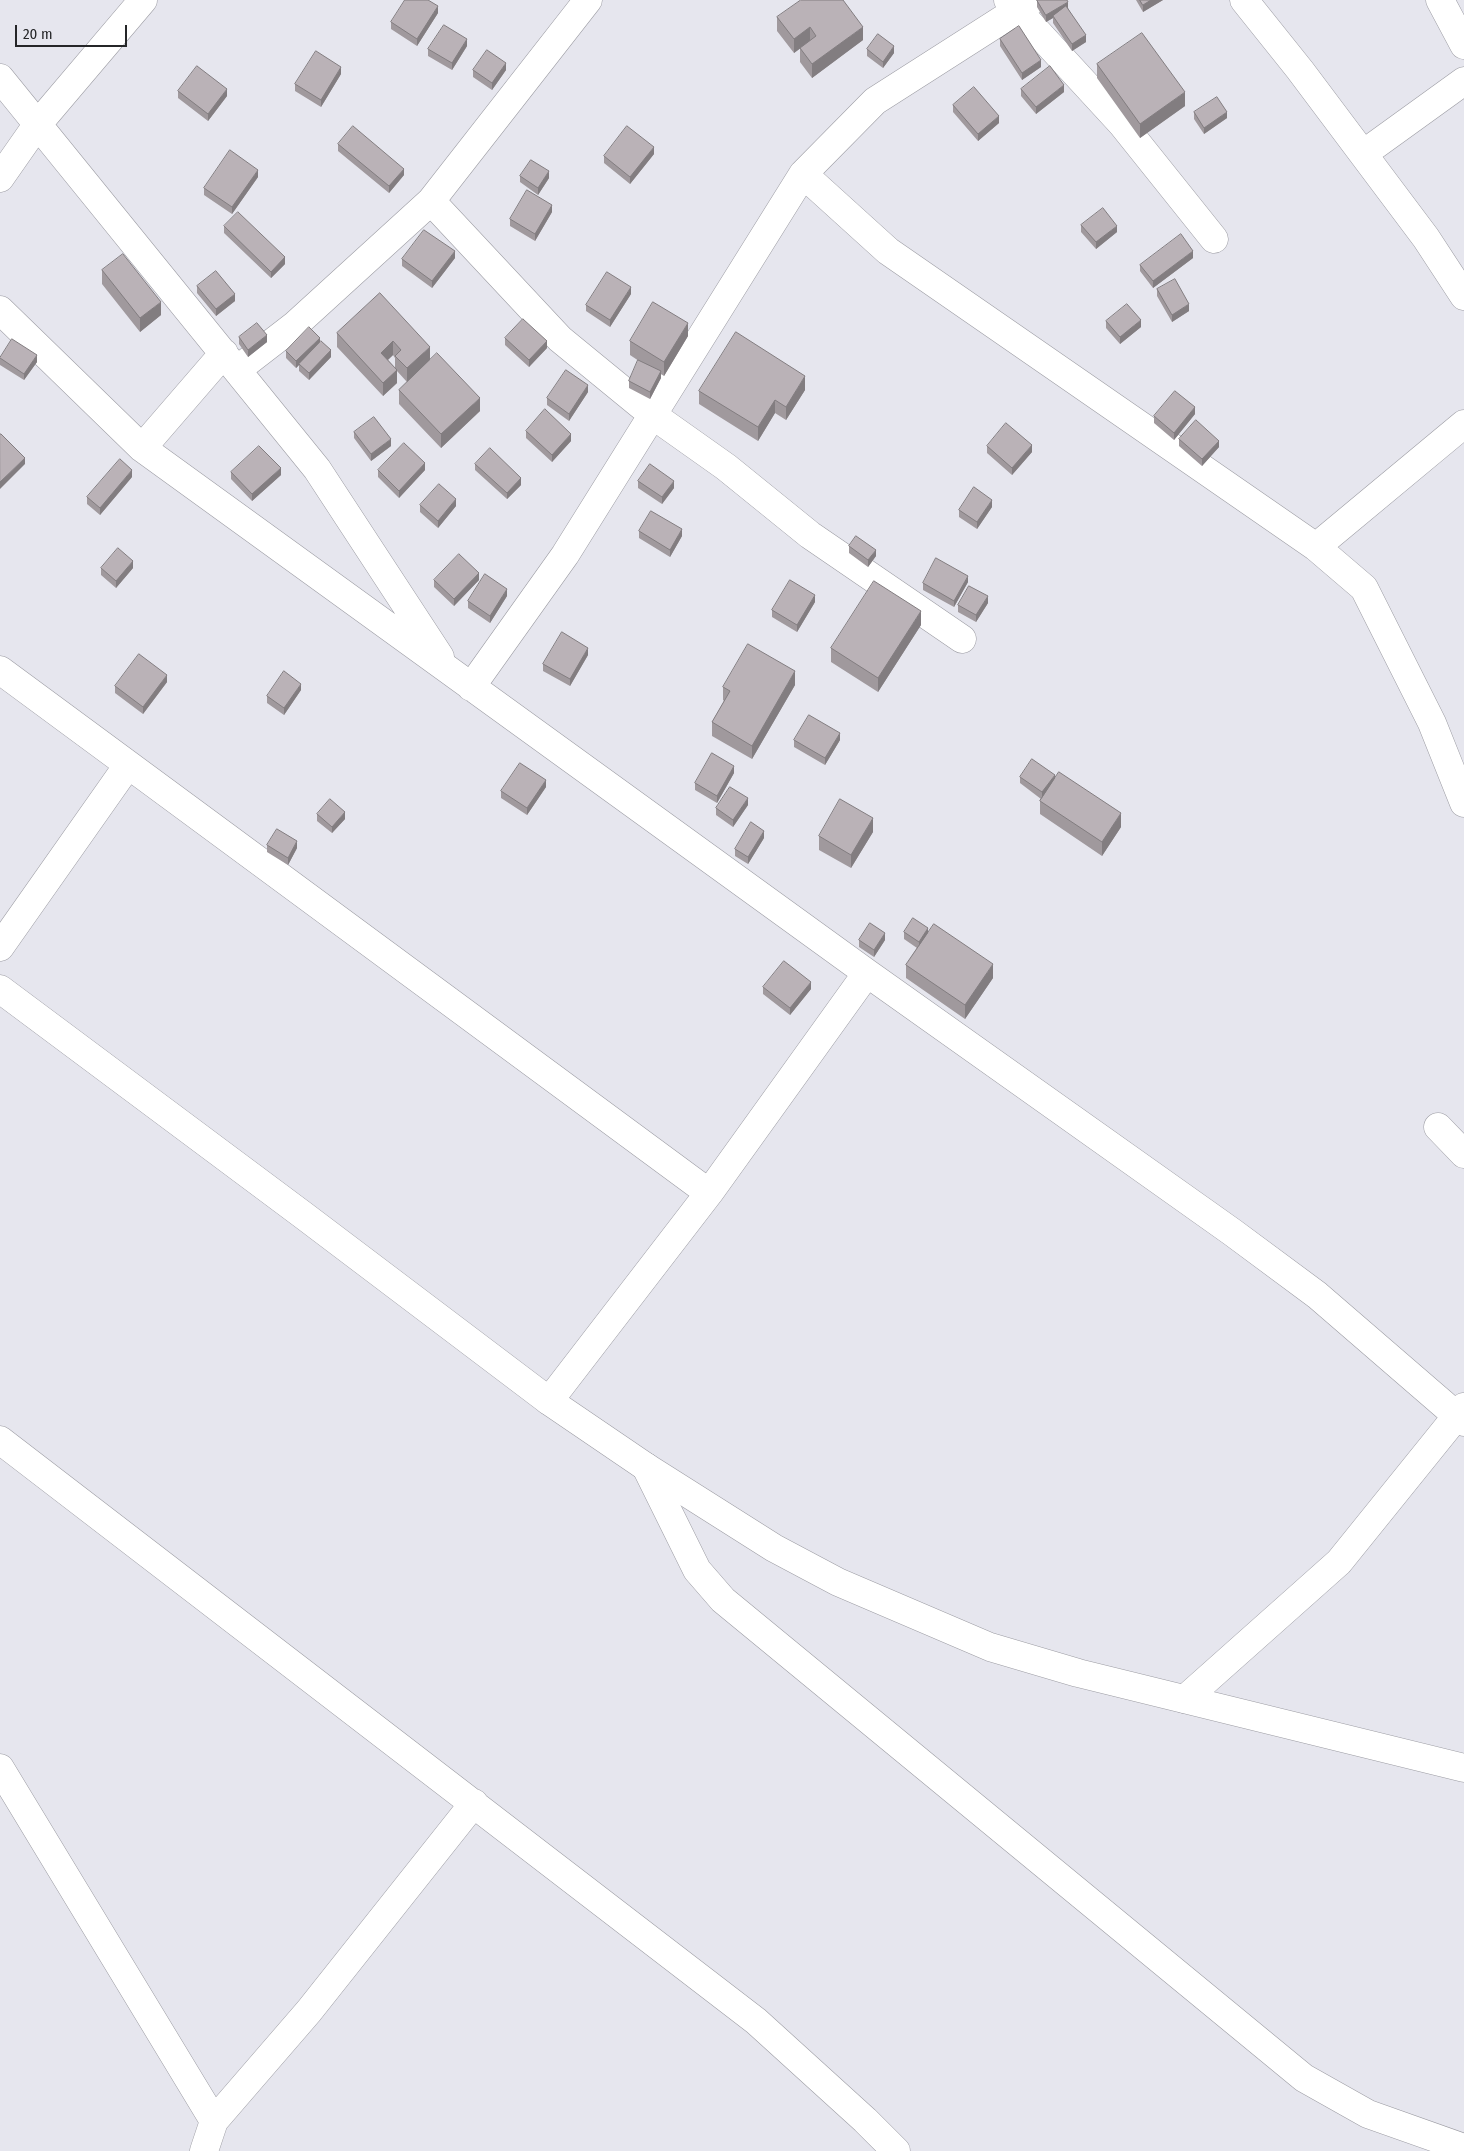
<!DOCTYPE html>
<style>
body{margin:0}
#map{position:relative;width:1464px;height:2151px;overflow:hidden;background:#e6e6ee;font-family:"Fira Sans Condensed",sans-serif}
canvas{display:block}
.scale{position:absolute;left:15px;top:25px;width:112px;height:22px;box-sizing:border-box;border:2px solid #252628;border-top:0;padding-left:6px;font-size:15px;line-height:18px;white-space:nowrap;color:#252628;-webkit-text-stroke:4px #e6e6ee;paint-order:stroke}
</style>
<div id="map">
<canvas width="1464" height="2151"></canvas>
<div class="scale">20 m</div>
</div>
<script>
const ctx = document.querySelector('canvas').getContext('2d');
ctx.lineJoin = 'round';
function strokePath(path, color, width, dash) { ctx.strokeStyle = color; ctx.lineWidth = width; ctx.lineCap = dash ? 'butt' : 'round'; ctx.setLineDash(dash || []); ctx.stroke(path); }
function fill(path, color) { ctx.fillStyle = color; ctx.fill(path, 'evenodd'); }
const street = new Path2D(`
 M1008,0l114,124 92,115
 M1244,0l56,70 126,168 38,58
 M1440,0l24,45
 M0,78l317,391 123,188
 M1363,154l101,-73
 M803,174l85,77 428,296 48,41 68,135 32,80
 M0,178l37,-53 106,-125
 M431,201l129,138 94,77 72,51 84,68 152,104
 M0,310l142,138 725,525 365,259 85,63 147,127
 M238,369l57,-44 136,-124 157,-201
 M142,448l82,-95
 M1316,547l148,-123
 M0,670l709,523
 M471,687l94,-132 238,-381 72,-73 158,-101
 M0,947l128,-182
 M1438,1127l26,27
 M549,1401l160,-208 158,-220
 M0,1440l756,581 109,99 31,31
 M646,1467l51,103 26,30 581,478 64,36 96,34
 M1185,1699l154,-137 125,-155
 M0,1768l214,353
 M204,2151l10,-30 95,-110 165,-208`);
const primary = new Path2D(`
 M0,989l303,226 246,186 97,66 128,81 64,34 152,65 88,26 386,95`);
strokePath(street, '#9c9ca3', 29);
strokePath(primary, '#9c9ca3', 29);
strokePath(street, '#fff', 28);
strokePath(primary, '#fff', 28);
fill(new Path2D(`
 M1037,0l31,8 18,34 -14,9 -19,-28v-5l-7,4 -9,-15z
 M1136,0h27l-20,12z
 M438,13l-21,33 -26,-17v-7z
 M777,17l86,23 -51,38 -12,-16v-14l2,-1 -8,6 -17,-22z
 M1000,39l41,28 -19,13 -22,-34z
 M467,46l-15,24 -24,-14v-7z
 M867,49l27,4 -11,15 -16,-12z
 M1097,64l88,42 -45,32 -43,-60z
 M473,70h33l-14,20 -19,-13z
 M341,74l-20,33 -26,-16v-7z
 M1021,89l43,3 -28,22 -15,-18z
 M178,91l49,5 -19,25 -30,-23z
 M953,105l46,18 -21,18 -25,-29z
 M1194,112l33,6 -23,16 -10,-15z
 M338,144l66,31 -15,18 -51,-42z
 M654,154l-24,30 -26,-21v-7z
 M520,176l29,2 -11,17 -18,-13z
 M258,177l-26,37 -28,-19v-7z
 M552,212l-17,29 -25,-15v-7z
 M1081,225l36,7 -21,17 -15,-17z
 M224,226l61,38 -14,14 -47,-45z
 M455,258l-23,30 -30,-22v-7z
 M1193,258l-40,30 -13,-17v-6z
 M102,270l59,45 -21,17 -38,-48z
 M197,286l38,15 -19,15 -19,-23z
 M1157,289l32,22 -17,11 -15,-26z
 M380,293l50,67 50,51 -39,37 -42,-44v-14l8,-8 -10,-11v12l-14,13 -46,-49v-14zM393,355l2,3v10l-7,-8z
 M631,294l-21,33 -24,-16v-6z
 M1106,321l35,6 -21,17 -14,-16z
 M688,336l-24,40 -3,-2v4l-11,21 -21,-11v-7l10,-20 -9,-6v-14z
 M239,337l28,5 -19,15 -9,-13z
 M505,338l42,10 -18,19 -24,-22z
 M320,343l11,14 -22,23 -10,-9v-6l-3,3 -10,-10v-7z
 M0,358l37,4 -13,18 -24,-15z
 M805,390l-19,30 -11,-7 -17,28 -59,-37v-13z
 M588,392l-19,29 -22,-16v-7z
 M1195,414l-21,26 -20,-17v-7z
 M526,431l45,10 -19,21 -26,-24z
 M354,432l37,14 -20,15 -17,-23z
 M1179,439l40,8 -17,19 -23,-20z
 M987,446l45,6 -20,23 -25,-22z
 M475,464l46,21 -14,14 -32,-29z
 M378,470h47l-26,28 -21,-21z
 M231,472l50,3 -29,26 -21,-22z
 M132,477l-32,38 -13,-11v-7z
 M638,481l36,7 -12,16 -24,-16z
 M420,505l36,1 -18,22 -18,-16z
 M992,507l-15,22 -18,-12v-7z
 M639,531l43,5 -12,21 -31,-19z
 M849,546l27,10 -8,11 -19,-14z
 M101,568h32l-17,20 -15,-13z
 M434,580h45l-25,26 -20,-19z
 M968,582l-14,25 -31,-17v-7z
 M507,596l-17,27 -22,-15v-7z
 M815,602l-18,30 -25,-15v-7z
 M988,603l-12,19 -18,-10v-7z
 M921,625l-43,67 -47,-30v-14z
 M588,655l-18,31 -27,-15v-7z
 M167,682l-24,32 -28,-21v-7z
 M795,685l-43,74 -40,-23v-14l12,-21 -1,-1v-13z
 M301,690l-17,25 -17,-12v-7z
 M794,740h46l-15,25 -31,-18z
 M734,773l-17,30 -22,-13v-7z
 M1020,777l35,2 66,48 -19,29 -62,-42v-13l1,-2 -21,-16z
 M546,787l-19,28 -26,-17v-7z
 M748,805l-15,22 -17,-12v-7z
 M317,814l28,5 -13,14 -15,-12z
 M873,832l-22,36 -32,-18v-14z
 M764,838l-16,26 -13,-8v-7z
 M267,845l30,3 -9,17 -21,-13z
 M904,932h24l65,46 -28,41 -59,-41v-13l11,-17 -13,-9z
 M859,940h26l-11,17 -15,-10z
 M763,987l48,2 -21,26 -27,-21z`), '#a0999d');
fill(new Path2D(`
 M1151,0h12l-20,12v-7z
 M1068,2v7l-15,7v2l-7,4v-7z
 M438,6v7l-21,33v-7z
 M810,27v14l-16,12v-14z
 M863,27v13l-51,38v-14z
 M1086,35v7l-14,9v-7z
 M467,39v7l-15,24v-7z
 M894,46v7l-11,15v-6z
 M1041,60v7l-19,13v-7z
 M506,63v7l-14,20v-7z
 M341,67v7l-20,33v-7z
 M1064,85v7l-28,22v-7z
 M227,89v7l-19,25v-7z
 M1185,92v14l-45,32v-14z
 M1227,112v6l-23,16v-6z
 M999,116v7l-21,18v-7z
 M654,147v7l-24,30v-7z
 M404,169v6l-15,18v-7z
 M258,170v7l-26,37v-7z
 M549,171v7l-11,17v-7z
 M552,205v7l-17,29v-7z
 M1117,226v6l-21,17v-7z
 M455,251v7l-23,30v-7z
 M1193,251v7l-40,30v-7z
 M285,257v7l-14,14v-6z
 M631,287v7l-21,33v-7z
 M235,294v7l-19,15v-7z
 M161,302v13l-21,17v-14z
 M1189,304v7l-17,11v-7z
 M1141,320v7l-21,17v-7z
 M688,323v13l-24,40v-14z
 M267,335v7l-19,15v-7z
 M320,338v7l-21,19v1l-3,3v-7z
 M393,341v14l-12,11v-13z
 M547,341v7l-18,19v-7z
 M430,347v13l-23,22v-14z
 M331,350v7l-22,23v-7z
 M37,355v7l-13,18v-6z
 M397,370v13l-14,13v-13z
 M661,371v7l-11,21v-7z
 M805,376v14l-19,30v-13z
 M588,385v7l-19,29v-7z
 M480,398v13l-39,37v-14z
 M775,400v13l-17,28v-14z
 M1195,407v7l-21,26v-7z
 M571,434v7l-19,21v-7z
 M391,439v7l-20,15v-7z
 M1219,441v6l-17,19v-7z
 M1032,445v7l-20,23v-7z
 M25,458v6l-25,25v-7z
 M425,463v7l-26,28v-7z
 M281,468v7l-29,26v-7z
 M132,470v7l-32,38v-7z
 M521,478v7l-14,14v-6z
 M674,481v7l-12,16v-7z
 M456,499v7l-18,22v-7z
 M992,500v7l-15,22v-7z
 M682,529v7l-12,21v-7z
 M876,550v6l-8,11v-7z
 M133,561v7l-17,20v-7z
 M479,573v7l-25,26v-7z
 M968,576v6l-14,25v-6z
 M507,589v7l-17,27v-7z
 M815,595v7l-18,30v-7z
 M988,596v7l-12,19v-7z
 M921,611v14l-43,67v-14z
 M588,648v7l-18,31v-7z
 M795,671v14l-43,74v-13z
 M167,675v7l-24,32v-7z
 M301,684v6l-17,25v-7z
 M840,733v7l-15,25v-7z
 M734,766v7l-17,30v-7z
 M1055,775v6l-13,18v-7z
 M546,780v7l-19,28v-7z
 M748,798v7l-15,22v-7z
 M345,812v7l-13,14v-6z
 M1121,813v14l-19,29v-14z
 M873,818v14l-22,36v-13z
 M764,831v7l-16,26v-7z
 M297,841v7l-9,17v-7z
 M928,928v7l-9,14v-7z
 M885,933v7l-11,17v-7z
 M993,964v14l-28,41v-14z
 M811,982v7l-21,26v-7z`), '#827d80');
const building = new Path2D(`
 M405,0h23l10,6 -21,33 -26,-17z
 M801,0h42l20,27 -51,37 -12,-16 16,-12 -6,-9 -16,12 -17,-22z
 M1037,0h30l1,2 -22,13z
 M1140,0h11l-8,5z
 M1066,6l20,29 -14,9 -19,-28z
 M444,25l23,14 -15,24 -24,-14z
 M1019,26l22,34 -19,13 -22,-34z
 M1142,33l43,59 -45,32 -43,-60z
 M878,34l16,12 -11,16 -16,-13z
 M487,50l19,13 -14,20 -19,-13z
 M316,51l25,16 -20,33 -26,-16z
 M197,66l30,23 -19,25 -30,-23z
 M1050,66l14,19 -28,22 -15,-18z
 M974,87l25,29 -21,18 -25,-29z
 M1217,97l10,15 -23,16 -10,-16z
 M353,126l51,43 -15,17 -51,-42z
 M627,126l27,21 -24,30 -26,-21z
 M230,150l28,20 -26,37 -28,-19z
 M531,160l18,11 -11,17 -18,-12z
 M527,190l25,15 -17,29 -25,-15z
 M1103,208l14,18 -21,16 -15,-17z
 M238,212l47,45 -14,15 -47,-46z
 M424,230l31,21 -23,30 -30,-22z
 M1181,234l12,17 -40,30 -13,-16z
 M123,254l38,48 -21,16 -38,-48z
 M216,271l19,23 -19,15 -19,-23z
 M607,272l24,15 -21,33 -24,-15z
 M1175,279l14,25 -17,11 -15,-26z
 M380,293l50,54 -23,21 -12,-12 6,-6 -8,-9 -12,12 16,17 -14,13 -46,-50z
 M653,302l35,21 -24,39 -34,-21z
 M1127,304l14,16 -21,17 -14,-16z
 M523,319l24,22 -18,19 -24,-22z
 M257,323l10,12 -19,15 -9,-13z
 M309,327l11,11 -24,23 -10,-10z
 M736,332l69,44 -19,31 -11,-7 -17,27 -59,-36z
 M12,339l25,16 -13,19 -24,-16z
 M321,341l10,9 -22,23 -10,-9z
 M437,353l43,45 -39,36 -42,-44z
 M638,360l23,11 -11,21 -21,-11z
 M566,370l22,15 -19,29 -22,-16z
 M1175,391l20,16 -21,26 -20,-17z
 M545,409l26,25 -19,21 -26,-24z
 M374,417l17,22 -20,15 -17,-22z
 M1196,420l23,21 -17,18 -23,-20z
 M1006,423l26,22 -20,23 -25,-22z
 M0,434h1l24,24 -25,24z
 M404,443l21,20 -26,28 -21,-21z
 M259,446l22,22 -29,26 -21,-22z
 M490,448l31,30 -14,15 -32,-29z
 M120,459l12,11 -32,38 -13,-11z
 M650,464l24,17 -12,16 -24,-16z
 M439,484l17,15 -18,22 -18,-16z
 M974,487l18,13 -15,22 -18,-12z
 M651,511l31,18 -12,21 -31,-19z
 M856,536l20,14 -8,10 -19,-14z
 M118,548l15,13 -17,20 -15,-13z
 M459,554l20,19 -25,26 -20,-19z
 M936,558l32,18 -14,25 -31,-18z
 M485,574l22,15 -17,27 -22,-15z
 M790,580l25,15 -18,30 -25,-15z
 M874,581l47,30 -43,67 -47,-30z
 M969,586l19,10 -12,19 -18,-10z
 M562,632l26,16 -18,31 -27,-15z
 M748,644l47,27 -43,75 -40,-24 18,-31 -7,-4z
 M139,654l28,21 -24,32 -28,-21z
 M284,671l17,13 -17,24 -17,-12z
 M809,715l31,18 -15,25 -31,-18z
 M712,753l22,13 -17,30 -22,-13z
 M1032,759l23,16 -13,17 -22,-15z
 M520,763l26,17 -19,28 -26,-17z
 M1059,772l62,41 -19,29 -62,-41z
 M730,787l18,11 -15,22 -17,-12z
 M330,799l15,13 -13,15 -15,-13z
 M840,799l33,19 -22,37 -32,-19z
 M751,822l13,9 -16,26 -13,-8z
 M277,829l20,12 -9,17 -21,-13z
 M913,918l15,10 -9,14 -15,-10z
 M870,923l15,10 -11,17 -15,-10z
 M934,924l59,40 -28,41 -59,-40z
 M784,961l27,21 -21,26 -27,-21z`);
fill(building, '#bab2b7');
strokePath(building, '#827d80', 1);
</script>
